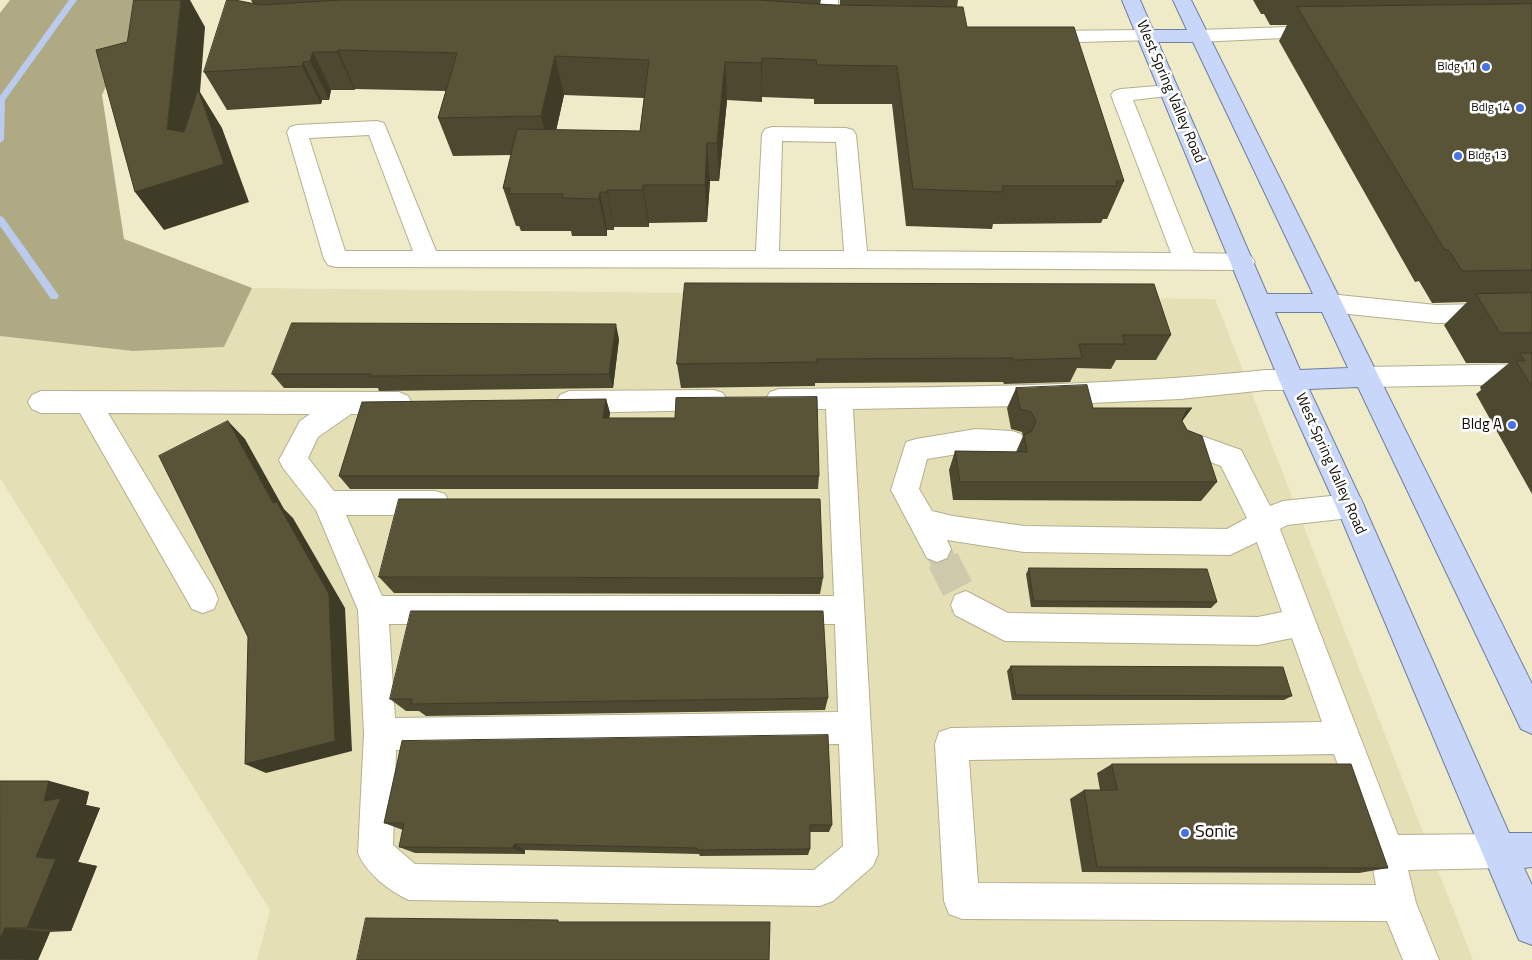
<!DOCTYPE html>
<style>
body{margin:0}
canvas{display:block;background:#efeac8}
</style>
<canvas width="1532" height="960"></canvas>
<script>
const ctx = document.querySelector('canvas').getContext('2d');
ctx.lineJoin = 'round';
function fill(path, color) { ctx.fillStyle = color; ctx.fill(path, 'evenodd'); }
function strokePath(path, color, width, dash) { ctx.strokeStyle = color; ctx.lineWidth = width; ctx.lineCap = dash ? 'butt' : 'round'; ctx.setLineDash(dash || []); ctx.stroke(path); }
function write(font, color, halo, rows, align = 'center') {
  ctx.font = font + ' "Titillium Web",sans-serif'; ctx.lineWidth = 5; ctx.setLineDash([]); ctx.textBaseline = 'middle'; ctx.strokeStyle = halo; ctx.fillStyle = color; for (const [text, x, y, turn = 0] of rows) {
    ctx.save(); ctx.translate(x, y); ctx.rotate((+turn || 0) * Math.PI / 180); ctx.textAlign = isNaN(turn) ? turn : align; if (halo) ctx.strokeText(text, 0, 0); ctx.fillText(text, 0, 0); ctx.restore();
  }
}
fill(new Path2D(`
 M252,288l963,11 258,661h-1216l13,-50 -270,-432v-142l133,15 91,-4z`), '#e5dfb6');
fill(new Path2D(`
 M10,0h136l-44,95 22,144 128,49 -28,59 -91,4 -133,-15v-323z`), '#b0aa84');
fill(new Path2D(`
 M69,0h8l-72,100 -1,40 -4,3v-47z
 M0,216l3,1 54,76 2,3 -2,3h-6l-51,-73z`), '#bbcbee');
strokePath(new Path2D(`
 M937,549l7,13`), '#cdc9aa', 26, [26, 13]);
strokePath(new Path2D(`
 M943,560l23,45`), '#cdc9aa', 32, [32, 16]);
const minor = new Path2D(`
 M820,0h18l2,36 -2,4 -7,2 -7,-2 -2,-4z
 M1319,26l7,2 2,4 -2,4 -128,6 -7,-2 -2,-4 2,-4 7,-2z
 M1147,30l7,2 2,4 -2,4 -114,3 -7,-2 -2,-4 2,-4 7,-2z
 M1169,85l7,2 3,4 -3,4 -43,5 61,153 49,1 8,2 4,6 -4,6 -8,2c-302,-2 -605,-3 -907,-3l-8,-2 -4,-6 -37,-127 3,-5 7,-2 80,-4 7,2 52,128h320l6,-117 3,-5 7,-2 74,1 7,2 3,5 11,116 304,2 -60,-158 3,-4 7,-2zM369,135l44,116h-68l-36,-113zM782,141l54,1 8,109h-65z
 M1329,294l107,11 96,-2v18l-96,2 -107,-11 -8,-3 -4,-6 4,-6z
 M1532,364v20l-166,3 -9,-3 -4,-7 4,-7 9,-3z
 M1266,370h26l9,3 4,7 -4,7 -9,3h-26l-86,9 -158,7 -169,3 25,445 -5,12 -40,35 -13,5 -411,-6c-20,-9 -43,-27 -51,-47l6,-119 -6,-124 -42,-100 -33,-42 -4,-8 21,-39 10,-7 -202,-1 106,176 4,10 -4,10 -11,4 -11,-4 -112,-196h-39l-9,-4 -4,-7 4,-7 9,-4 358,1 9,4 4,7 -4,7 -9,4h-48l-33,23 -10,21 26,33h101l10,3 4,9 -4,9 -10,3h-89l36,81h452l-8,-187h-47l-9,-3 -4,-7 4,-7 9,-3c163,-2 325,-2 487,-19zM389,624h446l3,88 -443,6zM839,744l4,102 -29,24 -399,-6 -22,-19 3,-95z
 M714,390l9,3 4,7 -4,7 -9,3 -145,3 -9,-4 -4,-7 4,-7 9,-4z
 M976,429l36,2 9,3 4,8 -4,8 -9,3 -36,-2 -49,8 -8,30 13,22 21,5 71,10 203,3 20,-11 -26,-52 -48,-18 -4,-8 4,-8 9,-3 59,21 29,56 13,-5 67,-7 10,3 4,9 -4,9 -10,3 -63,7 -7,4 118,306 101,-1 12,5 5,12 -5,12 -12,5 -91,2 8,33 23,57h-36l-16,-39 -425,-2 -13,-5 -5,-13 -9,-157 4,-12 12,-4 371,-6 -30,-84 -34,7 -253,-4 -50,-26 -4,-10 4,-10 11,-4 42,22 250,4 24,-5 -25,-70 -27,13 -206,-3 -77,-12 4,9 -4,9 -10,4 -10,-4 -36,-68 15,-48 10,-3zM1334,754l36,99 6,32 -398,-2 -9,-123z`);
const major = new Path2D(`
 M1122,0h18l13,30h34l-14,-30h18l341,684v50l-11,-5 -163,-342 -49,2 55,117 145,327h23v34l-8,1 8,17v60l-13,-5 -183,-434 -57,-126zM1158,42h35l120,252h-46zM1275,312h47l26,56 -48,2z`);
strokePath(minor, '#b4af8f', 2);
strokePath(major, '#6e7ea0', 2);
fill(minor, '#fff');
fill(major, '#c8d7f9');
fill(new Path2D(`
 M251,0h570l-1,4 20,1v-5h118l-1,7 10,20 157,154 -17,38h-4l-2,4 -108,1 -1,5 -86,-3 -14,-122h-78v-5l-52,-2v5l-35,-2 -8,81h-9l-3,41 -58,1v4h-35v3h-7v6h-35l-1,-5h-50l-2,-5h-3l-13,-38 8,-33 -58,1 -15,-38 8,-27 -91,-2v1h-24l-2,10h-7l-1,4 -94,6 -23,-38 49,-68zM564,95l80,3 -4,33 -84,-1z
 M1253,0h279v494l-56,-100 5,-4 -1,-3 29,-24h-43l-22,-38 23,-23 -35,1 -13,-22 -4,1 -136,-241 8,-16h-17l-6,-11h-3z
 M685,283l486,52 -15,25h-40l-5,9 -34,-1 -7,14 -66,2 -1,-2 -188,1v3l-134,2 -4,-24z
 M619,339l-6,49 -234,3 -1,-3h-94l-12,-14z
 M1016,388l77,20h99l-10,13 35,61 -16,19 -248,-1 -4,-30 6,-19 61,1 7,-16 -1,-4 -11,-3 -4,-21z
 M606,399l4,14 -1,5 210,58 -1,13h-468l-11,-13z
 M1029,568l188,34 -6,6 -180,-1 -5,-33z
 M379,577l444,1 -3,16 -426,-1z
 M1011,666l281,30 -8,4h-272l-5,-29z
 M828,698l-3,12 -399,6 -7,-5h-13l-16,-12z
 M1112,764l276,104 -29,5 -277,-1 -12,-73 14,-9h16l-3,-17z
 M0,781h49l40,11 -3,13 14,3 -22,54 19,4 -26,65 -21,1 -12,28h-38z
 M384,823l448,2 -3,7h-19v17l-2,6 -108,1 -1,-2 -174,-4v4l-110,-1 -16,-6 4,-17z`), '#4d4830');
fill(new Path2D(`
 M181,0h9l15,27 -5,65 22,36 27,74 -85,28 -29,-38 32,-63z
 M338,50l17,39v1l-18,-38z
 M313,52l18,38 -2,10 -19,-39z
 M555,56l9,39 -13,59 -10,-38z
 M762,58v44l-1,-39z
 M303,62l19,38 -1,4 -19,-38z
 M725,62l2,38 -8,81 -2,-38z
 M707,143l3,38 -3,41 -2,-37z
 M643,185l6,38v4l-6,-37z
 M607,190l7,37v3l-7,-38z
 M600,192l7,38v6l-8,-37z
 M616,324l3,15 -6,49 -4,-14z
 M606,399l4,14 -3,19 -4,-14z
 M1192,408l-15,20 9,-17z
 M228,421l17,18 39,70 9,9 52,90 7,143 -86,22 -21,-9 28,-261z
 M49,781l40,11 -3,13 14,3 -22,54 19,4 -26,65 -44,-3 9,-71 8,-56z
 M514,844l11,6v4l-12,-6z
 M5,928l45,4 -12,28 -38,-1v-20z`), '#3e3b27');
const building = new Path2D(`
 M134,0h47l-14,129 17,3 14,-43 26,75 -89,28 -39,-142 31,-8z
 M227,0h8l26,5 80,-5h417l76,5 129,2 4,20h107l50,154h-8l1,5h-115l1,6 -90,-3 -16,-123 -80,-1 -1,-5 -54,-2 -1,5 -36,-1 -8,81h-10l-2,42h-62v5h-36v2h-7l-1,7 -37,-1 1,-4h-54l1,-6h-7l14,-59 123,2 9,-71 -94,-4 -14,60 -103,2 19,-65 -119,-3 -1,2h-24l-3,9 -7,1 -1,4 -98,6z
 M1532,4v266l-70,1 -13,-21h-4l-148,-243z
 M685,283l469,1 17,51h-49l3,9h-46l3,14 -69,2v-2l-196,1v3l-140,2z
 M1532,293v40h-32l-24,-39z
 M292,323l324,1 -7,50 -239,2 1,-2h-99z
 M1520,353h12v34l-16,-26h9z
 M1087,385l6,23h99l-6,3 -4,10 5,9 15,6 15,46h-257l-5,-31 72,1 -3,-17 8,-4 4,-10 -5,-9 -11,-3 -4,-21z
 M817,397l2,79h-480l23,-74 244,-3 -3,19h72l1,-20z
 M228,421l45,82 4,-1 52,92 6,147 -90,23 3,-127 -89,-181z
 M399,499h421l3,79 -444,-1z
 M1029,568l178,1 10,33 -183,-1z
 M411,611h412l5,87 -417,6 1,-5h-22z
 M1011,666l272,1 9,29 -276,-1z
 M828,735l4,90h-22v24l-113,1v-2l-183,-4 -1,4 -114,-1 5,-24h-20l18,-82z
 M1112,764h239l37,104 -291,-1 -13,-77h33z
 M0,781h49l-5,20 17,-3 -25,59 20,2 -29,69h-22l-5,11z
 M366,918l192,2v2h212l-1,38h-412z`);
fill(building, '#595438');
strokePath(building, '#3e3b27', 1);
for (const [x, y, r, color] of [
 [1486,67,5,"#4871e4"],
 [1520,108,5,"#4871e4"],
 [1458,156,5,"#4871e4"],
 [1512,425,5,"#4871e4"],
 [1185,833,5,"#4871e4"]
]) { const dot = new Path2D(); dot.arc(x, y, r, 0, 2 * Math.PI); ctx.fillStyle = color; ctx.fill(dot); strokePath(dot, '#fff', 2); }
write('12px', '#0d0b03', '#fff', [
 ["Bldg 11",1476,67],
 ["Bdlg 14",1510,108],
 ["Bldg 13",1468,156,"left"]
], 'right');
write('15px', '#0d0b03', '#fff', [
 ["West Spring Valley Road",1170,92,67],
 ["West Spring Valley Road",1330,464,66]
]);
write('15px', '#0d0b03', '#fff', [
 ["Bldg A",1502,425]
], 'right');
write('18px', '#0d0b03', '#fff', [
 ["Sonic",1195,833]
], 'left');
</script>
